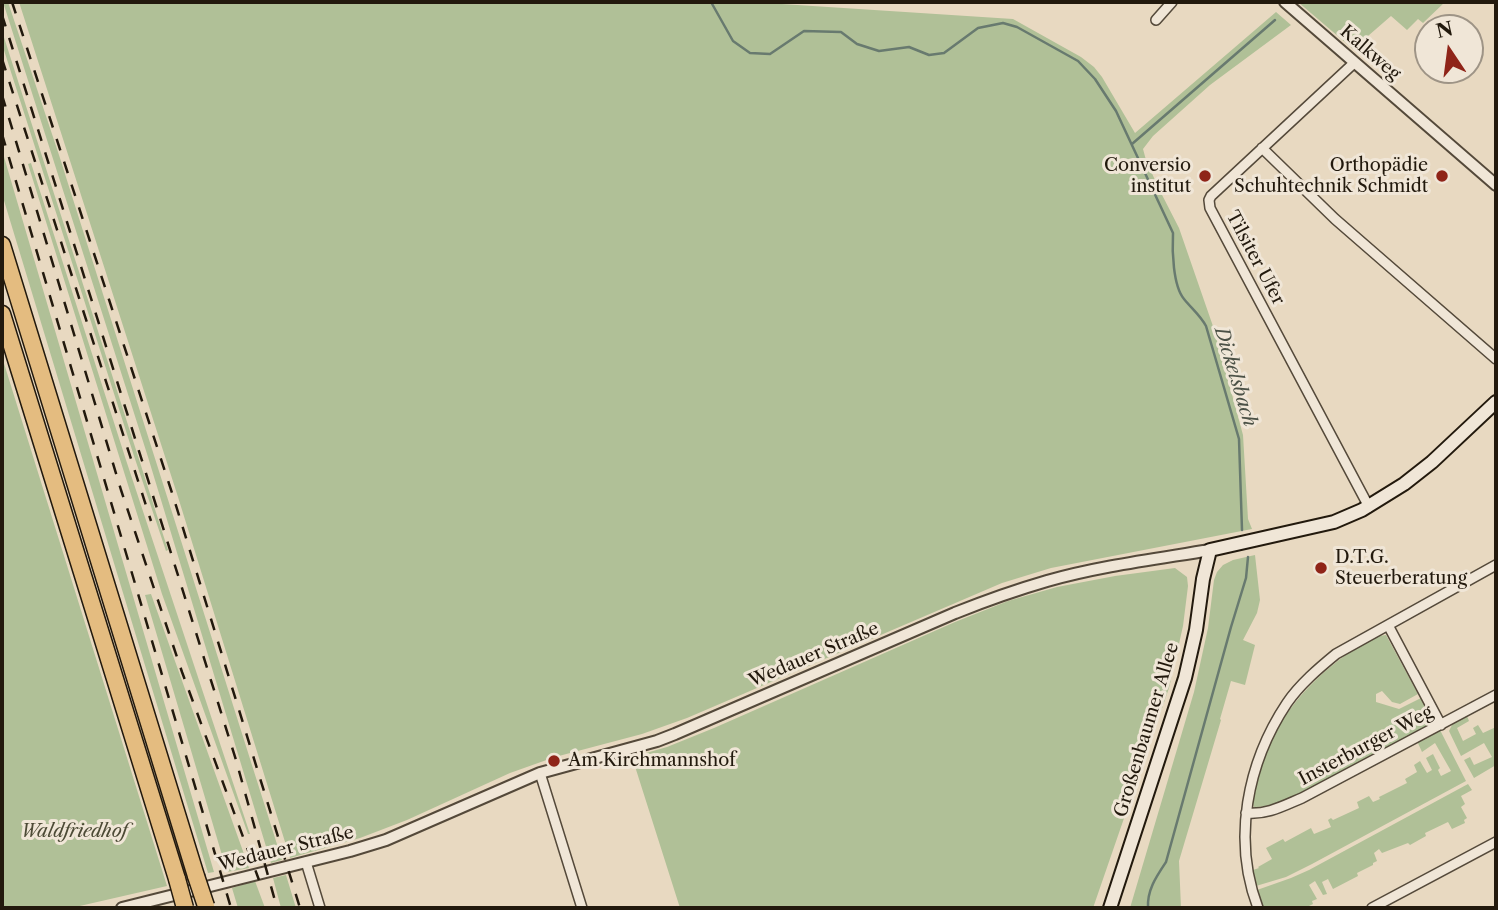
<!DOCTYPE html>
<meta charset="utf-8">
<style>
body{margin:0}
#map{position:relative;width:1498px;height:910px;overflow:hidden;background:#e8d9c1;font-family:"Libre Caslon Text",serif}
canvas{display:block}
.frame{position:absolute;inset:0;border:4px solid #22190d;pointer-events:none}
.north{position:absolute;left:1414px;top:14px;width:70px;height:70px;box-sizing:border-box;background:#f0e6d7;border:2px solid #9e9486;border-radius:50%;rotate:347deg;font-size:19px;font-weight:700;line-height:28px;text-align:center;color:#22190d}
.north::after{content:'';display:block;margin:auto;width:24px;height:32px;background:#8f2418;clip-path:polygon(50% 0,100% 100%,50% 72%,0 100%)}
</style>
<div id="map">
<canvas width="1498" height="910"></canvas>
<div class="frame"></div>
<div class="north">N</div>
</div>
<script>
const ctx = document.querySelector('canvas').getContext('2d');
ctx.lineJoin = 'round';
function fill(path, color) { ctx.fillStyle = color; ctx.fill(path, 'evenodd'); }
function strokePath(path, color, width, dash) { ctx.strokeStyle = color; ctx.lineWidth = width; ctx.lineCap = dash ? 'butt' : 'round'; ctx.setLineDash(dash || []); ctx.stroke(path); }
function write(font, color, halo, rows, align = 'center') {
  ctx.font = font + ' "Libre Caslon Text",serif'; ctx.lineWidth = 6; ctx.setLineDash([]); ctx.textBaseline = 'middle'; ctx.strokeStyle = halo; ctx.fillStyle = color; for (const [text, x, y, turn = 0] of rows) {
    ctx.save(); ctx.translate(x, y); ctx.rotate((+turn || 0) * Math.PI / 180); ctx.textAlign = isNaN(turn) ? turn : align; if (halo) ctx.strokeText(text, 0, 0); ctx.fillText(text, 0, 0); ctx.restore();
  }
}
fill(new Path2D(`
 M3,2h5l51,153 223,705 -11,3 -123,-406z
 M19,2h732l262,17 68,38 13,10 8,10 33,56 141,-121 15,13 -81,60 -57,51 -10,13 3,11 13,29 20,39 36,104 28,103 5,84 4,10 -201,39 -49,15 -315,135 -45,16 -87,23 -45,16 -103,47 -47,18 -70,20 -112,-361z
 M1298,2h147l-22,21 -5,-4 -11,11 -16,-14 -38,33z
 M2,31l166,519 -2,1 -32,-95 -132,-412z
 M2,150l212,722 -6,1 -206,-679z
 M31,163l95,297 124,374h-2l-86,-240 -134,-430z
 M2,357l165,529 -96,22h-69z
 M1255,555l5,45 -3,13 -14,27 12,5 -10,40 -14,-4 -11,38 1,1 -42,141 2,47h-51l64,-216 14,-64 6,-48 3,-8 6,-7 10,-5z
 M1175,568l12,9 1,9 -5,40 -14,62 -76,220h-413l-48,-151 35,-10 47,-19 241,-106 53,-21 49,-14 58,-11z
 M151,594l98,274 -22,4 -82,-277z
 M1386,635l32,59 -18,10 -8,-2 -10,-11 -6,3v8l23,7 22,-11 3,1 10,19 -3,6c-27,14 -54,29 -82,44 -24,13 -68,40 -95,39 -3,-9 1,-18 3,-27 11,-52 48,-96 90,-126 12,-8 25,-18 39,-19z
 M1467,716l2,5 -12,7 6,13 13,-7 -3,-6 5,-3 5,8 13,-6v38l-22,13 -10,-18 6,-3 4,8 18,-8 -8,-14 -23,13 -12,-25 4,-8z
 M1440,730l26,51 -154,83 -26,13 -30,9 -3,-16 6,-2 -1,-1 14,-8 -6,-11 17,-9 2,3 26,-14 3,6 17,-7 -3,-7 3,-2 2,2 26,-12 -2,-6 12,-6 4,6 7,-3 -1,-2 28,-14 -2,-4 12,-7 -3,-7 6,-4 7,12 5,-3 -6,-12 7,-4 7,14 -2,2 3,6 10,-5 -16,-28 -13,9 -5,-11z
 M1468,784l4,6 -11,6 4,8 -4,3 6,11 -3,2 1,3 -13,6 -4,-7 -23,11 1,3 -16,9 -2,-2 -26,10 -3,-4 -5,4 3,8 -4,2v2l-16,8 1,3 -25,13 -5,-10 -6,3 5,12 -4,1 -8,-14 -6,4 8,14 -5,2 1,3 -8,4h-43l-5,-18 34,-12 18,-8z
 M286,875l10,33h-15l-8,-30z
 M255,881l10,27h-27l-6,-20z`), '#b0c097');
strokePath(new Path2D(`
 M711,2l22,39 17,12 20,1 34,-23 37,1 16,12 22,7 30,-4 20,8 15,-2 34,-25 25,-5 14,4 61,34 17,18 21,32 57,122c-1,18 0,53 11,66 8,10 16,16 22,27l33,113 3,91
 M1132,144l143,-124
 M1148,908c-1,-18 8,-31 18,-46l65,-235 15,-49 2,-21`), '#687a6f', 2.5);
const minor = new Path2D(`
 M1156,20l16,-18
 M1354,63l-143,133 -2,4 1,8 159,299
 M1262,148l73,71 161,140
 M1388,625l53,100
 M540,773l42,135
 M1246,813c21,2 37,-7 56,-15l194,-103
 M306,862l14,46
 M1258,908c-26,-68 -11,-145 29,-205 13,-19 32,-35 49,-49l160,-89
 M1372,908l124,-66`);
const tertiary = new Path2D(`
 M1285,2l211,183
 M122,908l228,-57 36,-11 154,-67 117,-32 18,-7 280,-121c30,-12 61,-23 92,-32 53,-15 109,-22 163,-31`);
const secondary = new Path2D(`
 M1110,908l75,-230 11,-48 7,-51 7,-29 124,-28 28,-12 42,-26 28,-22 64,-60`);
const motorway = new Path2D(`
 M2,245l194,631
 M2,314l175,565`);
strokePath(minor, '#54493a', 12);
strokePath(tertiary, '#54493a', 14);
strokePath(secondary, '#22190d', 16);
strokePath(motorway, '#22190d', 19);
strokePath(minor, '#f0e6d7', 9);
strokePath(tertiary, '#f0e6d7', 10);
strokePath(secondary, '#f0e6d7', 12);
strokePath(motorway, '#e4bc80', 16);
strokePath(new Path2D(`
 M12,2l162,497 126,409
 M2,15l234,745 41,148
 M2,59l149,462
 M2,95l119,395 61,182 77,208
 M2,134l229,774`), '#22190d', 2.5, [12, 12]);
const motorwayBridge = new Path2D(`
 M196,876l10,30
 M177,879l8,29`);
strokePath(motorwayBridge, '#22190d', 19, []);
strokePath(motorwayBridge, '#e4bc80', 16);
for (const [x, y, r, color] of [
 [1205,176,7,"#8f2418"],
 [1442,176,7,"#8f2418"],
 [1321,568,7,"#8f2418"],
 [554,761,7,"#8f2418"]
]) { const dot = new Path2D(); dot.arc(x, y, r, 0, 2 * Math.PI); ctx.fillStyle = color; ctx.fill(dot); strokePath(dot, '#f0e6d7', 2.5); }
write('18px', '#22190d', '#f0e6d7', [
 ["Kalkweg",1370,53,41],
 ["Tilsiter Ufer",1255,258,62],
 ["Wedauer Straße",814,655,-23],
 ["Großenbaumer Allee",1147,730,-73],
 ["Insterburger Weg",1366,746,-28],
 ["Wedauer Straße",286,849,-14]
]);
write('18px', '#22190d', '#f0e6d7', [
 ["Conversio",1191,166],
 ["institut",1191,187],
 ["Orthopädie",1428,166],
 ["Schuhtechnik Schmidt",1428,187],
 ["D.T.G.",1335,558,"left"],
 ["Steuerberatung",1335,579,"left"],
 ["Am Kirchmannshof",568,761,"left"]
], 'right');
write('italic 18px', '#4d4b36', '#f0e6d7', [
 ["Waldfriedhof",74,832]
]);
write('italic 19px', '#4b5146', '#f0e6d7', [
 ["Dickelsbach",1235,377,73]
]);
</script>
